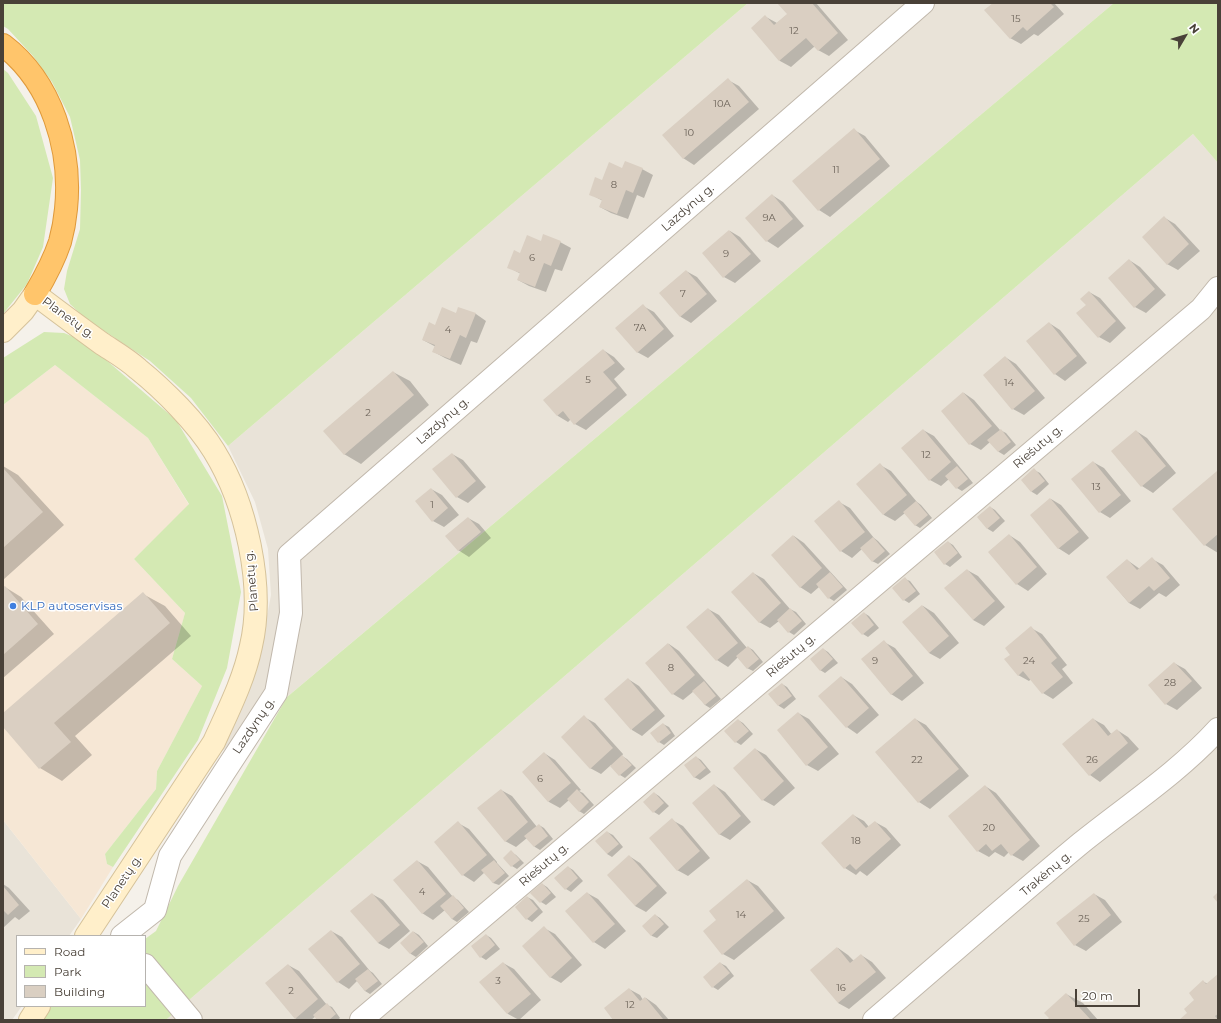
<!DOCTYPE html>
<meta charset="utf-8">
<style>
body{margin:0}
#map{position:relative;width:1221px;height:1023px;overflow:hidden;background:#f5f1ea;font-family:Montserrat,sans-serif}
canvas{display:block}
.frame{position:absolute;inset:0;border:4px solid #494138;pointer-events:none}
.legend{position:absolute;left:16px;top:935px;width:130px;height:72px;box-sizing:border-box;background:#fff;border:1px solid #b6b3af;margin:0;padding:5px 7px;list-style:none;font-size:12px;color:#494138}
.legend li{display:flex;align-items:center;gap:8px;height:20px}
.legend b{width:20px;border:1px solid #b6b3af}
.north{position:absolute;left:1165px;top:16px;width:40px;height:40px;-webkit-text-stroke:3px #fff;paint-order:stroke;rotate:52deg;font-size:11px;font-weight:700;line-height:16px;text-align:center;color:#494138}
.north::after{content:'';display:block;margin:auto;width:14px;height:18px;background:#494138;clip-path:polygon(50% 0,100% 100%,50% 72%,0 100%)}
.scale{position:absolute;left:1075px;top:989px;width:65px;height:18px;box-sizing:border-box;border:2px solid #494138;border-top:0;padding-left:5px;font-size:12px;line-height:14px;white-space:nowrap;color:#494138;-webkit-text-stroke:3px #fff;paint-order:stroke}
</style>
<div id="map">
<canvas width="1221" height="1023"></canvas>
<div class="frame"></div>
<ul class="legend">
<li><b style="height:5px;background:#ffefca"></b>Road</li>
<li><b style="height:11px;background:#d4e9b3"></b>Park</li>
<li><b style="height:11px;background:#dacfc2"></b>Building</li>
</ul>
<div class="north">N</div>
<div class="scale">20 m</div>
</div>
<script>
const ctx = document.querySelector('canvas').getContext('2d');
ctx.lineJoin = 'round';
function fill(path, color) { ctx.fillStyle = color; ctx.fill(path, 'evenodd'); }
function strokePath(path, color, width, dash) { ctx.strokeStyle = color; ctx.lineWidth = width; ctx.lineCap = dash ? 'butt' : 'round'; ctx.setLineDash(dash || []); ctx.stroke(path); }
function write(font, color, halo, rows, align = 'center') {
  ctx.font = font + ' Montserrat,sans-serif'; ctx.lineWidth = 3; ctx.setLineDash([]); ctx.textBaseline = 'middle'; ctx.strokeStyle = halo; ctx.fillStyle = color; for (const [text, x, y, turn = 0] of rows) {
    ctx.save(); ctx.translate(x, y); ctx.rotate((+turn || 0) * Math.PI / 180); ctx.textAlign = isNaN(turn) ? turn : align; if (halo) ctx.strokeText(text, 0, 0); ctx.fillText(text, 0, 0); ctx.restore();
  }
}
fill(new Path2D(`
 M748,3h366l-901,756 44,-89 14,-75 -3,-46 -13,-47 -27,-56z
 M1193,134l25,29v857l-1051,-1z
 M3,820l78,99 -12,17h-52v70h5l-10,14h-9z`), '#e9e3d8');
fill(new Path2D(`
 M55,365l93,73 41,67 -55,54 51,54 -13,46 30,27 -45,85 -1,18 -51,65 2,10 6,3 -32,52 -78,-99v-415z`), '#f6e7d5');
fill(new Path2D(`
 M3,3h745l-520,443 -37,-48 -41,-37 -64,-42 -16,-15 -6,-15 3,-18 13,-42 1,-39 -1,-30 -10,-43 -18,-35 -19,-26 -25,-27 -5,-3z
 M1114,3h104v160l-25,-29 -1026,885 1,1h-128l9,-14h96v-67l11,-8 22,-45 109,-189z
 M3,69l5,4 28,43 17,62 -10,69 -16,37 -24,30z
 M44,332l20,1 20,8 92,79 46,76 19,96 -14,76 -29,72 -85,127 -6,-3 -2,-10 51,-65 1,-18 45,-85 -30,-27 13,-46 -51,-54 55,-55 -41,-66 -93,-73 -52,40v-47z`), '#d4e9b3');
fill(new Path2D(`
 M779,3h37l32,37 -19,16 -11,-6 -3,-4 -24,21 -11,-6 -28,-33 14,-11 11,6 11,-9z
 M994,3h60l10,11 -26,22 -4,-2 -13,10 -11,-6z
 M728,80l11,6 20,23 -65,56 -11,-7z
 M854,130l11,6 25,30 -60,51 -11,-7z
 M623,169h19l11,6 -9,23 -7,-3 -9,24 -17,-6 -11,-6 3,-6 -13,-7 13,-13z
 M772,195l11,7 21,24 -26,22 -11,-7 -20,-23z
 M1165,218l10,6 25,27 -22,19 -11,-6z
 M730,231l10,6 21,24 -26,22 -11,-6z
 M541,242h19l11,6 -9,23 -7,-2 -9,23 -17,-6 -11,-6 3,-6 -13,-7 13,-13z
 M1129,260l11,7 26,28 -20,18 -11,-6z
 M686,271l11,6 20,24 -26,22 -10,-6 -21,-24z
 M1089,292l11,6 26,30 -16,15 -11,-6 -12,-32z
 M643,306l11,6 20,24 -26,22 -11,-6z
 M459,308l17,6 10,7 -9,22 -6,-2 -10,24 -16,-7 -11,-6 2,-5 -13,-7 13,-14 20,-12z
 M1049,323l11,7 27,33 -22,18 -10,-7z
 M603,350l11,7 11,12 -11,10 13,16 -41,35 -11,-6 -4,-5 -3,3 -10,-6 -14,-16z
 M1005,357l11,7 29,34 -21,17 -11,-6z
 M393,372l17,9 19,24 -68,59 -17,-10z
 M964,393l10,7 26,30 6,3 10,12 -12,10 -5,-3 -9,-10 -9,8 -11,-6z
 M923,430l11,6 39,47 -11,8 -5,-3 -8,-9 -8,7 -11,-6z
 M1136,431l11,7 29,35 -23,20 -11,-7z
 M452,454l11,6 23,27 -18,16 -11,-6z
 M1093,462l11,6 27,33 -21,17 -10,-6z
 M880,465l11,6 26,31 4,3 11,13 -12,10 -5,-3 -10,-12 -10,8 -11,-6 -26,-31z
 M3,466l15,9 46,50 -61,55z
 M1034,470l6,3 9,11 -12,11 -5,-3 -10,-12z
 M1218,473v80l-13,-8z
 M431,489l11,6 17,20 -15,12 -11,-6z
 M1051,499l10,6 28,33 -20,17 -11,-7z
 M839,502l11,6 24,30 4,3 12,13 -12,10 -6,-3 -10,-12 -10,9 -11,-7 -26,-30z
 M990,507l5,3 10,11 -12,11 -5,-3 -10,-12z
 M468,518l11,6 12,14 -22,19 -11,-7z
 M1009,535l11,7 27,32 -19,17 -11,-7 -28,-32z
 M794,536l10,7 43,47 -13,11 -5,-3 -10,-11 -8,7 -11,-7z
 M948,542l5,3 9,12 -12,10 -5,-3z
 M1152,559l11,6 17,20 -14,12 -7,-4 -19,16 -11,-6 -22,-26 20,-17 13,9z
 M967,570l11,6 27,31 -21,19 -11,-6z
 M753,573l11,6 26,30 6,3 10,12 -12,11 -5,-3 -10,-11 -9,7 -11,-6z
 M905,579l5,2 10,13 -11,9 -5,-3z
 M5,587l16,10 33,37 -51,44v-89z
 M143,594l22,12 26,30 -116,100 17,19 -30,26 -22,-13 -37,-42v-12z
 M923,606l11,7 25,30 -19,16 -11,-6z
 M708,609l11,6 28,33 1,-1 5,3 10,12 -10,9 -6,-3 -9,-11 -10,10 -11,-7z
 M864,613l5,3 10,12 -11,9 -5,-3z
 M1031,628l11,6 25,31 -5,4 11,14 -20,16 -10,-6 -12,-14 -2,2 -11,-6 -7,-20z
 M884,642l11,6 29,35 -22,18 -11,-7z
 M669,644l10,7 42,48 -11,9 -5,-3 -11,-14 -11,9 -10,-6z
 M823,649l5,3 10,11 -13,10 -5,-3z
 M1174,663l11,6 17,19 -25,22 -11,-6z
 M841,677l11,7 27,31 -22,19 -10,-7z
 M628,679l11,7 26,30 -23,20 -10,-6z
 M782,684l5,3 9,12 -12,10 -5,-3 -9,-12z
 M798,713l11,6 30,35 -21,17 -11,-6z
 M584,717l11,6 28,31 -1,2 5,3 9,9 -11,10 -5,-3 -9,-10 -10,9 -11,-6z
 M915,719l11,6 43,51 -39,33 -11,-7 -43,-50z
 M1093,719l11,6 8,10 5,-5 11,7 11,12 -39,33 -10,-7z
 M738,720l5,3 10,11 -12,11 -5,-3 -10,-11z
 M663,724l6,3 6,9 -11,9 -5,-3z
 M755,749l11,6 29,33 -21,18 -11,-6z
 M544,753l11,7 26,30 -2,1 4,2 11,12 -10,9 -5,-3 -10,-11 -9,8 -11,-6 -26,-30z
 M696,757l5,3 10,12 -11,8 -6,-3z
 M714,785l11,7 26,30 -21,18 -11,-6z
 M985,786l11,7 44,53 -17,15 -11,-6 -3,-3 -5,5 -9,-5 -6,5 -11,-6z
 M501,790l11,6 25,31 2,-2 5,3 9,11 -13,11 -5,-3 -8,-9 -11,9 -11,-6z
 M654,793l5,3 10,10 -10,9 -5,-3 -10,-10z
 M853,815l11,6 5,6 6,-5 11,6 15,17 -34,31 -7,-5 -4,4 -11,-7z
 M672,820l11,6 27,32 -22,18 -11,-6z
 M458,823l11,6 28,33v1l12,13 -10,9 -6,-2 -8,-11 -11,10 -11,-7 -28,-33z
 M607,832l6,3 10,12 -11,10 -5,-3z
 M511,852l5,3 8,8 -7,6 -5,-3 -8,-8z
 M629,856l11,7 27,30 -21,19 -11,-6z
 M417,861l11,6 25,30 5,3 11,12 -12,10 -5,-3 -7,-9 -12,10 -11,-7z
 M568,867l5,3 10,11 -12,11 -5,-3 -11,-11z
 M747,880l11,6 27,32 -51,42 -11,-6 -5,-34z
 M3,884l6,4 21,23 -11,9 -4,-3 -12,11z
 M542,884l5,3 9,10 -10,8 -5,-3z
 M587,893l11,6 28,32 -21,18 -11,-7 -28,-31z
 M372,894l11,6 27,31 -21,18 -11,-6z
 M1094,894l11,6 17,22 -36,29 -11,-6z
 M527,897l6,3 10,12 -11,10 -5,-3z
 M655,915l5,3 9,9 -12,11 -5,-2 -9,-10z
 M544,928l11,6 27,31 -21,18 -11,-6z
 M331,931l11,6 28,34 3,2 9,11 -12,10 -5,-3 -8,-10 -8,8 -11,-7z
 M414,932l5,3 9,11 -12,11 -5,-3 -10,-11z
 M486,935l5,3 9,11 -14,11 -5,-3z
 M838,948l10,7 6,6 7,-6 11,7 14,16 -37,31 -11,-6z
 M503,963l11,6 27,31 -22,20 -11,-6 -27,-32z
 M720,963l6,3 8,10 -16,14 -5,-3z
 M288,965l11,6 28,34 5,2 8,11 -2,2h-19l-3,-4 -5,4h-13l-3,-2z
 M1218,975v45h-37l8,-6 15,-32 4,2z
 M629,989l11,6 3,5 3,-2 10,7 13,15h-54z
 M1066,994l17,9 15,17h-50z`), '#0003');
fill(new Path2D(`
 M777,3h35l26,30 -20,18 -12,-13 -27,23 -28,-33 14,-13 9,10 13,-11z
 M993,3h57l4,4 -27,24 -4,-4 -13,12 -26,-29z
 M728,78l21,24 -66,57 -21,-24z
 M854,128l26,31 -62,52 -26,-30z
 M625,161l18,7 -10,25 -7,-3 -9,24 -18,-7 3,-7 -13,-5 6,-18 7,3 7,-18 13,6z
 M772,194l21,25 -27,23 -21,-24z
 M1164,216l25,28 -22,21 -25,-28z
 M729,230l22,24 -28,24 -21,-25z
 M543,234l18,7 -10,25 -7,-3 -9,24 -18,-7 3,-7 -13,-5 7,-18 6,3 7,-18 14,6z
 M1129,259l26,30 -21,19 -26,-30z
 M686,270l21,24 -27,23 -21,-24z
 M1089,291l27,30 -18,17 -22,-25 10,-8 -6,-6z
 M643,304l21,25 -27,24 -22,-25z
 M442,307l14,6 2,-6 18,6 -10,25 -6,-3 -10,24 -18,-7 3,-7 -13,-5 7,-18 6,3z
 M1049,322l28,34 -23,19 -28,-34z
 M603,349l12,14 -12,9 14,16 -43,37 -11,-14 -6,5 -14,-16z
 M1005,356l30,35 -23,19 -29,-35z
 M393,371l21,24 -70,60 -21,-24z
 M963,392l29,34 -23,19 -28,-34z
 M923,429l28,33 -22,19 -28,-33z
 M1001,429l10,13 -13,10 -11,-12z
 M1136,430l30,36 -25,21 -30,-36z
 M452,453l24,28 -20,17 -24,-29z
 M1093,461l28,34 -22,18 -28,-34z
 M880,463l27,32 -24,20 -27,-31z
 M957,466l11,13 -12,10 -11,-13z
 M3,468l40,44 -40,36z
 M1034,468l11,13 -14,11 -10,-12z
 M1217,471l1,1v62l-14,12 -32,-37z
 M431,488l17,20 -16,14 -17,-21z
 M1050,498l29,34 -21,17 -28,-34z
 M839,500l26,32 -25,20 -26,-31z
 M916,501l12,14 -13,11 -12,-14z
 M990,506l10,12 -13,11 -10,-12z
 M468,517l13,15 -23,19 -13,-15z
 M1009,534l28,33 -21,18 -28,-33z
 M793,535l29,33 -22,20 -29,-33z
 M873,537l12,14 -13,11 -12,-14z
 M948,541l10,12 -14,12 -10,-13z
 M1152,557l18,21 -16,13 -5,-5 -20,17 -23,-26 21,-18 10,11z
 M967,569l28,32 -22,19 -29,-32z
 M753,572l28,31 -22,20 -28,-31z
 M830,572l13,15 -15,12 -12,-15z
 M905,577l11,14 -13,10 -11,-13z
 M5,586l33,38 -35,31v-68z
 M143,592l27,31 -116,100 17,19 -32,27 -36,-42v-14z
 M922,605l27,31 -20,17 -27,-31z
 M708,608l30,35 -22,18 -30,-34z
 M790,608l12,13 -14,12 -11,-13z
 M864,612l10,13 -12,10 -11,-12z
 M1031,626l26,32 -6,5 12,14 -21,17 -19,-23 -5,5 -14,-17 6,-4 -5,-7z
 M884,640l29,36 -22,19 -30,-36z
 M668,643l27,32 -23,20 -27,-32z
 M748,646l11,13 -12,10 -11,-13z
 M823,648l10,11 -13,12 -10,-12z
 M1174,662l18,19 -27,24 -17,-20z
 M841,676l28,32 -23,20 -28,-32z
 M628,678l27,32 -24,20 -27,-31z
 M704,681l12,15 -11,9 -13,-14z
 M782,683l10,13 -14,10 -10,-12z
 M798,712l30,35 -22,19 -29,-36z
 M584,715l29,33 -23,21 -29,-32z
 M915,718l44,51 -41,34 -43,-51z
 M1093,718l15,18 9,-7 11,14 -39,33 -27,-32z
 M738,719l11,12 -14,12 -11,-12z
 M663,723l8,10 -13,10 -8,-10z
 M755,748l29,33 -22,20 -29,-33z
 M544,752l27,31 -23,19 -26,-30z
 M622,755l10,10 -13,11 -9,-10z
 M696,756l10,12 -12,10 -10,-13z
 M714,784l27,32 -22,19 -27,-32z
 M985,785l45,55 -19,16 -10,-12 -9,7 -6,-7 -9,8 -29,-36z
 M501,789l27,33 -23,20 -28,-34z
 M577,789l12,13 -10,10 -12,-13z
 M654,792l10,11 -11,10 -10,-11z
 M853,814l13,14 9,-7 16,18 -35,31 -6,-6 -6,5 -23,-26z
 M672,818l28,33 -23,20 -28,-33z
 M458,821l29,34 -25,21 -28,-34z
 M539,824l9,12 -14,11 -10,-11z
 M607,831l12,13 -12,10 -12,-13z
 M511,850l9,10 -9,7 -8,-9z
 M629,855l28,31 -22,20 -28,-31z
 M417,860l29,34 -24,20 -29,-34z
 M494,860l11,13 -12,10 -12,-13z
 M568,866l10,12 -13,12 -11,-12z
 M747,879l27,32 -52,44 -19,-24 13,-11 -7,-9z
 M542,883l9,10 -11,10 -10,-10z
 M3,886l16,19 -11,10 -4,-4 -1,1z
 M587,892l28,32 -22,19 -28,-32z
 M1218,892v11l-5,-6z
 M372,893l28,32 -22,18 -28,-32z
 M1094,893l17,22 -37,31 -18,-23z
 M453,895l11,13 -12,11 -12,-13z
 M527,896l11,13 -12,11 -11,-13z
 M655,914l9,10 -13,12 -9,-10z
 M544,926l28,32 -22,20 -28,-32z
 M331,930l29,34 -23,19 -29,-34z
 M413,931l11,11 -14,12 -10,-11z
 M486,934l9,11 -15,13 -9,-12z
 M837,947l13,16 11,-9 15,18 -38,31 -28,-33z
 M503,962l28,32 -24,20 -28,-32z
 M720,962l10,11 -18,15 -9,-11z
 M288,964l30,35 -23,20 -30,-36z
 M368,969l10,12 -13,10 -10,-12z
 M1218,974v40l-3,2 3,4h-39l8,-7 -3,-4 10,-9 -5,-7 14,-13 3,4z
 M629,988l11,13 5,-4 18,22 -1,1h-49l-9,-12z
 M1066,993l25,27h-44l2,-2 -5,-5z
 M327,1003l9,11 -7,6h-12l-4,-5z`), '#dacfc2');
const street = new Path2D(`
 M122,936l33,-26 15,-54 55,-85 51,-78 15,-80 -2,-58 634,-552
 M145,965l46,55
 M361,1020l840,-711 17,-21
 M874,1020c69,-59 137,-119 207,-177 46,-37 98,-71 137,-114`);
const secondary = new Path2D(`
 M3,331l20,-20 12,-17c22,17 44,33 66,49 12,8 26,16 37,26 26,21 59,54 76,82 32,52 51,135 37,195 -7,34 -23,65 -37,96l-128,194
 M30,1020l9,-14`);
const highway = new Path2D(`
 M3,45c49,37 69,105 63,164 -1,11 -3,22 -6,33 -6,18 -15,35 -25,52`);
strokePath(street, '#c1b8ac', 24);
strokePath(secondary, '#d5c29a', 24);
strokePath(highway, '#df993a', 24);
strokePath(street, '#fff', 22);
strokePath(secondary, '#ffefca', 22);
strokePath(highway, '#ffc56b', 22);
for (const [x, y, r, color] of [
 [13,606,4,"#3f7fe0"]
]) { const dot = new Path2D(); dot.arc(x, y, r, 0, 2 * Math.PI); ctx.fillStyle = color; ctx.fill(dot); strokePath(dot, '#fff', 1.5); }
write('10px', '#6d645a', null, [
 ["15",1016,19],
 ["12",794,31],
 ["10A",722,104],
 ["10",689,133],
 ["11",836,170],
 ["8",614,185],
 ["9A",769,218],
 ["9",726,254],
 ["6",532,258],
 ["7",683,294],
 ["7A",640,328],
 ["4",448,330],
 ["5",588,380],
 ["14",1009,383],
 ["2",368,413],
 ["12",926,455],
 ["13",1096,487],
 ["1",432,505],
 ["9",875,661],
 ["24",1029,661],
 ["8",671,668],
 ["28",1170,683],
 ["22",917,760],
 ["26",1092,760],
 ["6",540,779],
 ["20",989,828],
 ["18",856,841],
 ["4",422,892],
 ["14",741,915],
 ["25",1084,919],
 ["3",498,981],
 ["16",841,988],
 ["2",291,991],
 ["12",630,1005]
]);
write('12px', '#494138', '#fff', [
 ["Lazdynų g.",688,208,-41],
 ["Planetų g.",68,318,36],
 ["Lazdynų g.",443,421,-41],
 ["Riešutų g.",1038,447,-40],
 ["Planetų g.",252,581,-95],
 ["Riešutų g.",791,656,-40],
 ["Lazdynų g.",254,726,-56],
 ["Riešutų g.",544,865,-40],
 ["Trakėnų g.",1046,874,-40],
 ["Planetų g.",122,882,-56]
]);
write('12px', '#366cbe', '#fff', [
 ["KLP autoservisas",21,606]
], 'left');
</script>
